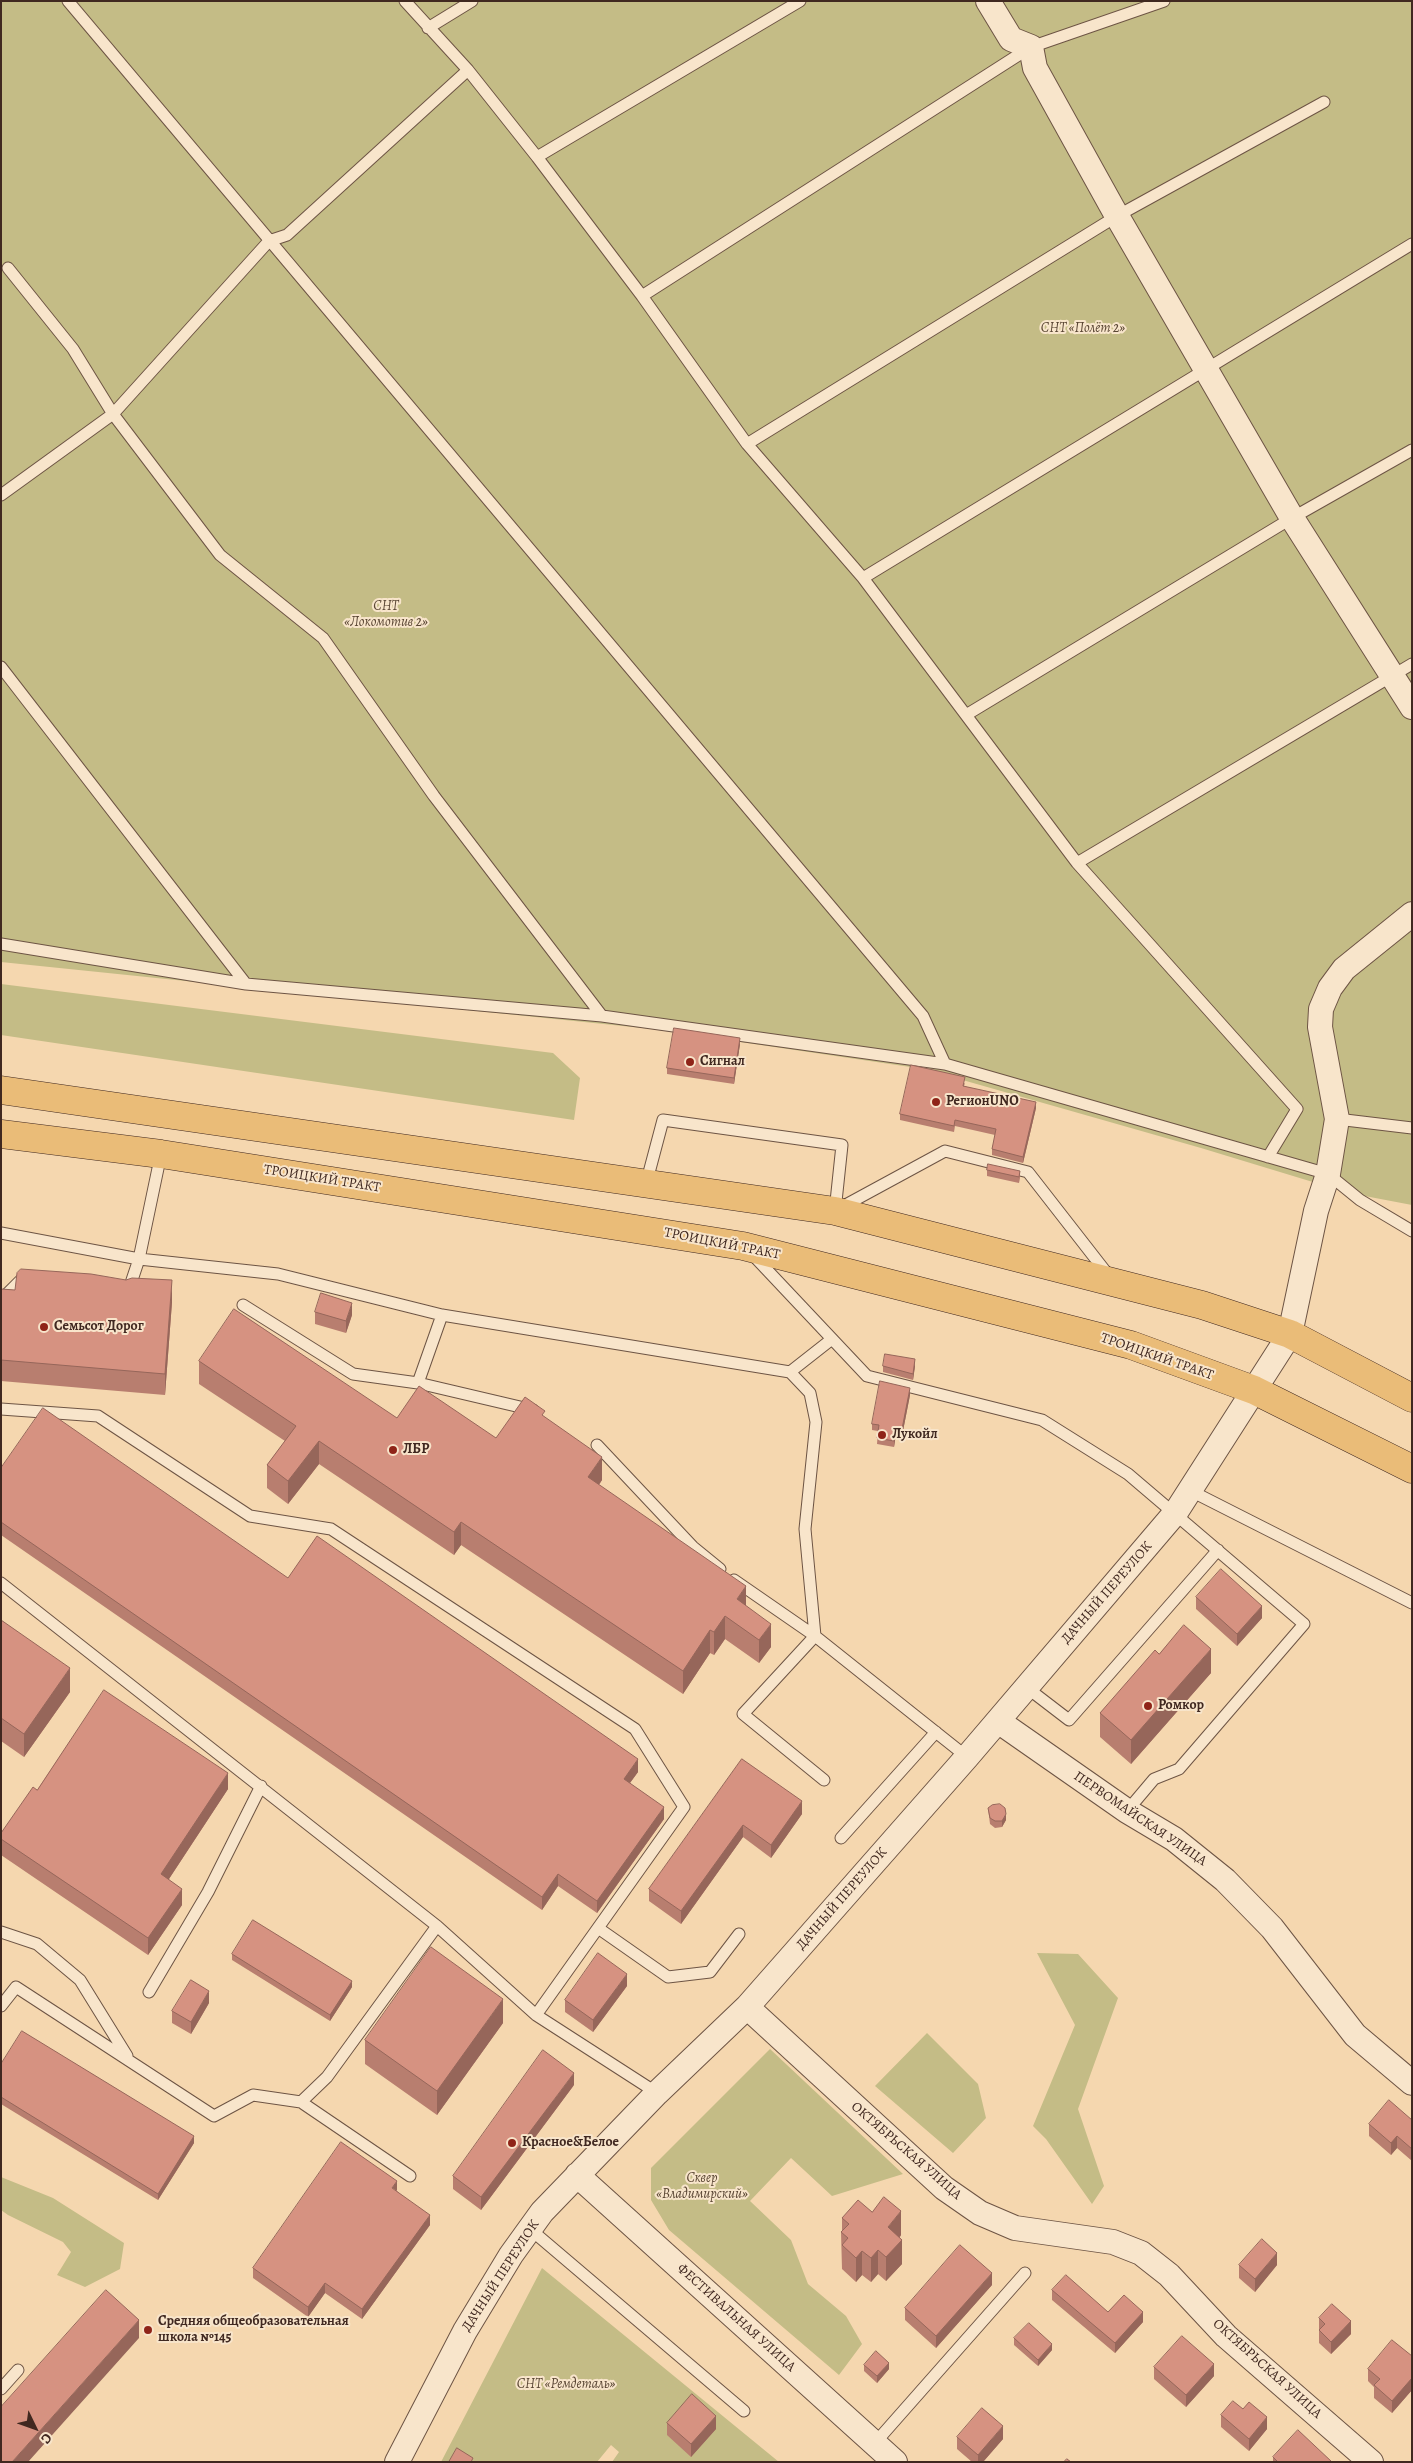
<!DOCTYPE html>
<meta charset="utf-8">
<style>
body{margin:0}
#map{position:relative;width:1413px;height:2463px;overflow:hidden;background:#f5d7af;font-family:Alegreya,serif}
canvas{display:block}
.frame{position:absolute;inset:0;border:2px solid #402820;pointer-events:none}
.north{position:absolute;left:10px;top:2403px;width:50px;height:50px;-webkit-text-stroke:4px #f8e5cb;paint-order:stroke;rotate:132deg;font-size:14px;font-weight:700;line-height:20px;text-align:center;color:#402820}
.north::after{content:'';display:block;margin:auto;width:18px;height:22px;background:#402820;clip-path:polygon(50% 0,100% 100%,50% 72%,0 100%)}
</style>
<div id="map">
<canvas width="1413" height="2463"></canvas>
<div class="frame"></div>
<div class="north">С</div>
</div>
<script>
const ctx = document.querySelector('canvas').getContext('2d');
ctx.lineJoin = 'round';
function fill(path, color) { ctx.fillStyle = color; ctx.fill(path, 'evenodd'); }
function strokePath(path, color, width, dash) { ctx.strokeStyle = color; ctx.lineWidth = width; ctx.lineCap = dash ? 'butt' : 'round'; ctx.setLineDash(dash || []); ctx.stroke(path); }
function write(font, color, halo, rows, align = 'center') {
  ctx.font = font + ' Alegreya,serif'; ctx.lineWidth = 4; ctx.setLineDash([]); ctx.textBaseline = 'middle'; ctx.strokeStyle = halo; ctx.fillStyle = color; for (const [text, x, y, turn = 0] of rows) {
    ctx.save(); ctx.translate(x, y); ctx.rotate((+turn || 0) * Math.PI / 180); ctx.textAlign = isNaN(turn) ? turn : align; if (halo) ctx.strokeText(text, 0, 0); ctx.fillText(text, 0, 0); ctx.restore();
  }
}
fill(new Path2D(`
 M1,1h1411v1204l-63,-12 -148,-45 -277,-79 -272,-40 -651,-67z
 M1,984l552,69 27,25 -6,42 -573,-85z
 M1037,1953l41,1 40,44 -40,111 26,77 -12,18 -46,-65 -13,-13 42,-101z
 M927,2033l51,51 8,34 -33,35 -78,-67z
 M770,2049l133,125 -71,22 -41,-38 -41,43 41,39 17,44 38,32 16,28 -23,31 -170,-145 -18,-30v-32z
 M1,2177l52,21 71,45 -4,26 -35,18 -28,-12 14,-23 -8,-10 -55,-27 -7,-5z
 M542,2268l237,194h-167l7,-10 -8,-7 -14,17h-156z`), '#c4bc86');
const lane = new Path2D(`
 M68,1l855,1015 22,48
 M428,28l44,-27
 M468,70l69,87 105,139 105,148 116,134 214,285 220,246 -29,48
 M537,157l263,-156
 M8,268l65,81 40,65 107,141 103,83 111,158 168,220
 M642,296l389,-249 133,-46
 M747,444l370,-228 207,-114
 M1,495l112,-81 156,-173 18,-6 181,-165 -63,-69
 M863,578l549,-334
 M1,667l245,317
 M966,715l326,-197 120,-68
 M1077,863l335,-199
 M1,944l245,40 356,32 343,48 383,110 32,26 52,31
 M1337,1119l75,9
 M646,1184l17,-64 179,25 -7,66
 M840,1208l105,-57 83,21 81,104
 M1,1233l138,26 139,15 164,41 348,57 42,-33
 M752,1254l115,122 175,44 86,54 176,150 -125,145 -25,10 -27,32
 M128,1292l11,-33 22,-105
 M1,1300l22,-22h4
 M243,1305l110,69 65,9 115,27
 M790,1372l20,21 6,29 -11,107 10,107
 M418,1383l24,-68
 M1,1409l97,7 152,100 81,13 304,200 49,78 -148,208
 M597,1445l96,102 27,22
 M1191,1491l221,112
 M734,1580l81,56
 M1,1583l436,343 99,89 121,78
 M1026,1687l43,33 149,-170
 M824,1780l-81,-66 72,-78 152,121
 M841,1838l95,-106
 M598,1928l70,49 42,-5 29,-38
 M1,1932l36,12 43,36 47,76
 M149,1992l59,-100 53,-106
 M1,2006l15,-19 198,129 39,-21 48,7 26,-25 110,-151
 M301,2102l109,74
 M530,2229l214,182
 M1,2389l17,-19
 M875,2443l150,-170`);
const street = new Path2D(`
 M988,1l23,38 20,8 4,21 82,148 175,302 120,189
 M998,1721l129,90 47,28 51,41 47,48 83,107 57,48
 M747,2007l197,181 36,25 35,15 98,14 28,11 28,22 57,61 145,126
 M577,2175l318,287
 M397,2462l68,-131 46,-76 31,-43 115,-119 90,-86 220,-250 209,-245 114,-178 26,-123 12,-37 9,-55 -17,-92 1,-18 9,-21 14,-19 68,-55`);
const primary = new Path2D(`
 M1,1090l834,121 367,94 88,29 122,64
 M1,1134l160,20 582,92 388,99 123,45 158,79`);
strokePath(lane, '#6d5444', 13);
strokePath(street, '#6d5444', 26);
strokePath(primary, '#402820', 29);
strokePath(lane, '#f8e5cb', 11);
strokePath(street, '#f8e5cb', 24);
strokePath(primary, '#eabc78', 28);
fill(new Path2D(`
 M740,1044l-6,40 -67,-10v-6z
 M965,1083l-1,3 72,22 -13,55 -31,-8v-6l3,-14 -40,-9 -1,6 -54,-12v-6z
 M987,1170l33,1v7l-1,5 -32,-7z
 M1,1289l171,13 -7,93 -164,-14z
 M315,1312l37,3 -6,18 -31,-9z
 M199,1361l198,57 99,20 49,-21 57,63 -3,5 147,121 25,41 -12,16 -34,-24 -11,16 -4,-2 -27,41 -222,-149 -7,10 -135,-91 -31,40 -21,-16v-23l18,-24 -86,-57z
 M883,1366h32l-2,14 -30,-8z
 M910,1395l-8,41 -6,-2 -2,13 -17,-3 1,-13 -6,-1v-6z
 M1,1468l287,110 350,194 -8,11 34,36 -67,94 -39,-27 -16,24 -541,-375z
 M1196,1597l66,21 -25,28 -41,-37z
 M1,1620l69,72 -46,65 -23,-16z
 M1159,1654l52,19 -80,91 -31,-27v-24z
 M742,1759l60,55 -31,44 -28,-21 -62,87 -32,-23v-12z
 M228,1789l-59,90 13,26 -34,50 -147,-100v-22l36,-43z
 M988,1808l18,12 -4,7 -7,1 -5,-4z
 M232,1954l120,33 -22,34 -98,-61z
 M627,1986l-34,46 -28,-20v-12z
 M209,2003l-18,31 -19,-11v-12z
 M503,2023l-66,92 -72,-51v-24z
 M1,2064l193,79 -36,57 -157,-96z
 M574,2085l-93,125 -28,-21v-13z
 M1412,2120v41l-15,-13 -6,7 -22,-19v-12z
 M397,2191l33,34 -68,94 -37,-26 -17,24 -55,-39v-10z
 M842,2218l59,17 -1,2 2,27 -16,17 -8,-7 -7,8 -9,-7 -6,7 -14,-13 -1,-37 1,-1z
 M1239,2265h38l-22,27 -16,-14z
 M992,2285l-56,63 -31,-28v-12z
 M1052,2290l56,22 35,10 -28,31 -63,-53z
 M1319,2318l32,16 -20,20 -12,-11z
 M1014,2338l38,12 -14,16 -24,-21z
 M1412,2356v34l-20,23 -18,-15v-11l-6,-6v-12z
 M864,2365l25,4 -12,14 -13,-12z
 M1154,2367l60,9 -28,31 -32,-28z
 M1221,2415l46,14 -18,22 -28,-24z
 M667,2423l49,6 -25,28 -24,-22z
 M957,2437l46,2 -20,23h-11l-15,-13z
 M1273,2457l59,5h-59z`), '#b87e6f');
fill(new Path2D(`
 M740,1038v6l-6,40v-6z
 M1036,1102v6l-13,55v-6z
 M172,1280v22l-7,93v-21z
 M352,1303v12l-6,18v-12z
 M915,1359v7l-2,14v-6z
 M910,1388v7l-8,41v-7z
 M896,1428v6l-2,13v-6z
 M319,1441v23l-31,40v-23z
 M602,1457v23l-14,20v-23z
 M461,1522v23l-7,10v-23z
 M746,1586v22l-9,-9z
 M1262,1606v12l-25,28v-12z
 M725,1616v23l-11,16v-23z
 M771,1624v23l-12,16v-23z
 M710,1630v23l-27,41v-23z
 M1211,1649v24l-80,91v-24z
 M70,1668v24l-46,65v-23z
 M638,1759v13l-14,19v-12z
 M228,1773v16l-67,102v-17z
 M802,1801v13l-31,44v-13z
 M664,1807v12l-67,94v-12z
 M1006,1814v6l-4,7v-6z
 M743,1825v12l-62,87v-13z
 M558,1874v12l-16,24v-13z
 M182,1889v16l-34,50v-17z
 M627,1974v12l-34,46v-12z
 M352,1981v6l-22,34v-6z
 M209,1991v12l-18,31v-12z
 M503,1999v24l-66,92v-24z
 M574,2073v12l-93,125v-13z
 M194,2136v7l-36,57v-6z
 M1397,2136v12l-6,7v-12z
 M397,2181v10l-5,-3z
 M901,2211v24l-13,16v-24z
 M430,2215v10l-68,94v-10z
 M902,2240v24l-16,17v-24z
 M878,2250v24l-7,8v-24z
 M862,2251v24l-6,7v-24z
 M1277,2253v12l-22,27v-13z
 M992,2273v12l-56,63v-12z
 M325,2283v10l-17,24v-10z
 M1143,2312v10l-28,31v-10z
 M139,2320v18l-111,124h-16z
 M1351,2321v13l-20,20v-12z
 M1052,2344v6l-14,16v-6z
 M889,2363v6l-12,14v-7z
 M1214,2364v12l-28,31v-12z
 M1412,2378v12l-20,23v-12z
 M716,2416v13l-25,28v-13z
 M1267,2417v12l-18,22v-12z
 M1003,2426v13l-20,23h-5v-7z`), '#96665a');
const building = new Path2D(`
 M674,1028l66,10 -6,40 -67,-10z
 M911,1065l54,12 -2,9 73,16 -13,55 -31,-8 4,-20 -41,-9 -1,6 -54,-12z
 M988,1164l32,7 -1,6 -32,-7z
 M21,1269l70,5 35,6 6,-2 40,2 -7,94 -164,-14v-71l14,1 2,-17z
 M321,1293l31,10 -6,18 -31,-9z
 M234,1309l163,109 22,-32 77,52 29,-41 20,14 -3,4 60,42 -14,20 158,109 -9,13 34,25 -12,16 -34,-24 -11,16 -4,-2 -27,41 -222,-149 -7,10 -135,-91 -31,40 -21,-16 29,-39 -97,-65z
 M885,1354l30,5 -2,15 -30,-8z
 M880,1381l30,7 -8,41 -6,-1 -2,13 -17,-3 2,-13 -7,-1z
 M43,1408l245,170 29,-42 321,223 -14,20 40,28 -67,94 -39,-27 -16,23 -541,-375v-54z
 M1221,1569l41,37 -25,28 -41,-37z
 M1,1620l69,48 -46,66 -23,-16z
 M1184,1625l27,24 -80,91 -31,-27 55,-63 4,4z
 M104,1690l124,83 -67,101 21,15 -34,49 -147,-99v-6l32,-46 4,3z
 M742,1759l60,42 -31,44 -28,-20 -62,86 -32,-22z
 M1000,1804l5,4 1,6 -4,7h-7l-5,-3 -2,-10 4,-3z
 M253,1920l99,61 -22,34 -98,-61z
 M431,1947l72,52 -66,92 -72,-51z
 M598,1953l29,21 -34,46 -28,-20z
 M191,1980l18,11 -18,31 -19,-11z
 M22,2031l172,105 -36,58 -157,-97v-33z
 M543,2050l31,23 -93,124 -28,-21z
 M1389,2100l23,20v29l-15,-13 -6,7 -22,-19z
 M341,2142l56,39 -5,7 38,27 -68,94 -37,-26 -17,24 -55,-39z
 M884,2197l17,14 -13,16 14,13 -16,17 -8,-7 -7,8 -9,-7 -6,7 -14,-13 6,-7 -7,-6 8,-8 -7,-6 16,-18 14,12z
 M1262,2239l15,14 -22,26 -16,-14z
 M960,2245l32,28 -56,63 -31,-28z
 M1066,2275l42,37 16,-17 19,17 -28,31 -63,-53z
 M106,2290l33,30 -127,142h-11v-55z
 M1332,2304l19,17 -20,21 -12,-12 6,-6 -6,-6z
 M1029,2323l23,21 -14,16 -24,-22z
 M1182,2336l32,28 -28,31 -32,-28z
 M1392,2340l20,16v22l-20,23 -18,-16 6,-6 -12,-10z
 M876,2351l13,12 -12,13 -13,-11z
 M692,2394l24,22 -25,28 -24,-21z
 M1233,2401l10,8 6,-7 18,15 -18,22 -28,-24z
 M982,2408l21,18 -25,29 -21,-18z
 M1298,2430l34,32h-54l-5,-5z
 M457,2448l16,10 -2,4h-22z
 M1067,2459l4,3h-7z`);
fill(building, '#d69281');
strokePath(building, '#96665a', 1);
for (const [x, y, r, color] of [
 [690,1062,5,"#8f2418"],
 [936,1102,5,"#8f2418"],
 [44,1327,5,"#8f2418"],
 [882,1435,5,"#8f2418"],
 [393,1450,5,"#8f2418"],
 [1148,1706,5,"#8f2418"],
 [512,2143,5,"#8f2418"],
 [148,2330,5,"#8f2418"]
]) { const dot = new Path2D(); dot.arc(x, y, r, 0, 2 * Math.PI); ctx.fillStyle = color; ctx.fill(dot); strokePath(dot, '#f8e5cb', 2); }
write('italic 14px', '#5a4634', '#f8e5cb', [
 ["СНТ «Полёт 2»",1083,329],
 ["СНТ",386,607],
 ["«Локомотив 2»",386,623],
 ["Сквер",702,2179],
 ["«Владимирский»",702,2195],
 ["СНТ «Ремдеталь»",566,2385]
]);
write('bold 14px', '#402820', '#f8e5cb', [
 ["Сигнал",700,1062],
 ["РегионUNO",946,1102],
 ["Семьсот Дорог",54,1327],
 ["Лукойл",892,1435],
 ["ЛБР",403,1450],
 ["Ромкор",1158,1706],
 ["Красное&Белое",522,2143],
 ["Средняя общеобразовательная",158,2322],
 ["школа №145",158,2338]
], 'left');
write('14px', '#402820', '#f8e5cb', [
 ["ТРОИЦКИЙ ТРАКТ",322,1179,9],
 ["ТРОИЦКИЙ ТРАКТ",722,1244,11],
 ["ТРОИЦКИЙ ТРАКТ",1157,1357,19],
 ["ДАЧНЫЙ ПЕРЕУЛОК",1107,1593,-49],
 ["ПЕРВОМАЙСКАЯ УЛИЦА",1140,1819,34],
 ["ДАЧНЫЙ ПЕРЕУЛОК",842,1899,-49],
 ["ОКТЯБРЬСКАЯ УЛИЦА",906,2151,41],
 ["ДАЧНЫЙ ПЕРЕУЛОК",501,2276,-57],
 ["ФЕСТИВАЛЬНАЯ УЛИЦА",736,2318,42],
 ["ОКТЯБРЬСКАЯ УЛИЦА",1267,2369,42]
]);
</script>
